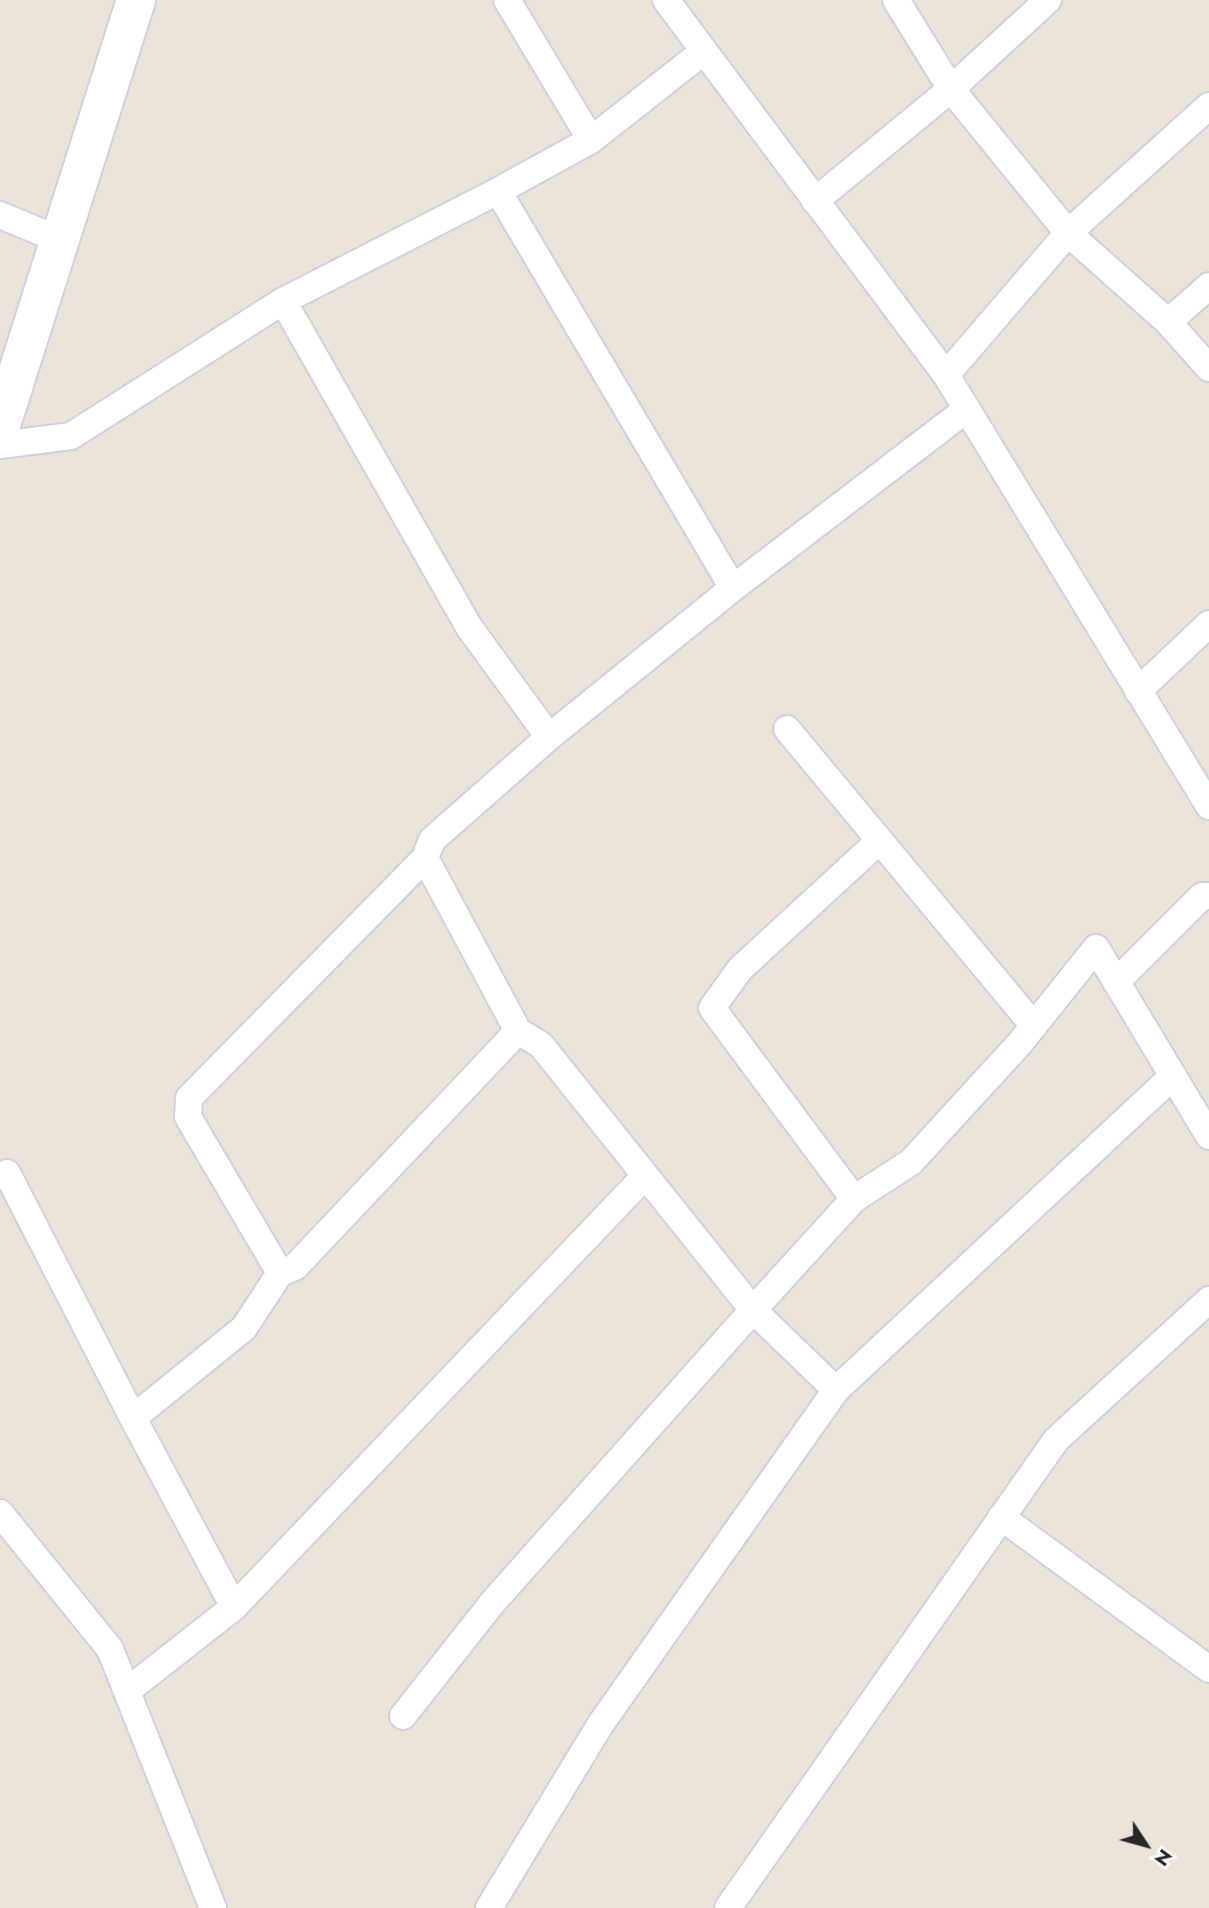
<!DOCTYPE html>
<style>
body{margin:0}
#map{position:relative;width:1209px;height:1908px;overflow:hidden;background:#ebe3d8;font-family:Jost,sans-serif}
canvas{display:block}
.north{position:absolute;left:1111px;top:1810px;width:70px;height:70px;-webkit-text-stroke:5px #fff;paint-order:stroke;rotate:126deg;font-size:19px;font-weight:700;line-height:28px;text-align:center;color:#272727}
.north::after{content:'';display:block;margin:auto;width:24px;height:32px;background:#272727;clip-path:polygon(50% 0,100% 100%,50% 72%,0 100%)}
</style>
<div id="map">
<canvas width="1209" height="1908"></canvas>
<div class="north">N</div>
</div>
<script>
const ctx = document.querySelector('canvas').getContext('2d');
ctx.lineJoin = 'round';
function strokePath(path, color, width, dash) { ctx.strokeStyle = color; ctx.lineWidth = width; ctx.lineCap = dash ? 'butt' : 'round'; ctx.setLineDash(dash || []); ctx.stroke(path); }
const street = new Path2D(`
 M507,0l84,140
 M666,0l280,375 263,431
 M896,0l55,89 117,144 100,89 41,46
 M498,191l235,397
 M815,201l136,-112 97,-89
 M0,215l60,25
 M283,301l186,326 80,110
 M1168,322l41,-36
 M946,375l122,-142 141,-127
 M0,445l71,-9 212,-135 215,-110 93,-51 113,-89
 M1138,691l71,-67
 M787,729l247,297
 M425,858l93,173 23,14 212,265 83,80
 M1116,982l86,-86h7
 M7,1173l126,245 101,189
 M854,1199l-142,-191 28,-39 138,-127
 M280,1273l-92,-156 1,-19 236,-240 7,-18 117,-103 184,-149 234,-179
 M133,1418l111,-90 36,-55 15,-6 223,-236
 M0,1513l110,136 103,259
 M1001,1517l208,152
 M127,1691l107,-84 411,-431
 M403,1716l90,-114 260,-292 101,-111 57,-37 109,-119 76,-95 113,188
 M489,1908l111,-183 236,-335 337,-314
 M728,1908l328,-468 153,-140`);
const secondary = new Path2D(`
 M0,428l136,-428`);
strokePath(street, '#cdd1e1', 30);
strokePath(secondary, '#cdd1e1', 42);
strokePath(street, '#fff', 26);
strokePath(secondary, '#fff', 38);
</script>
